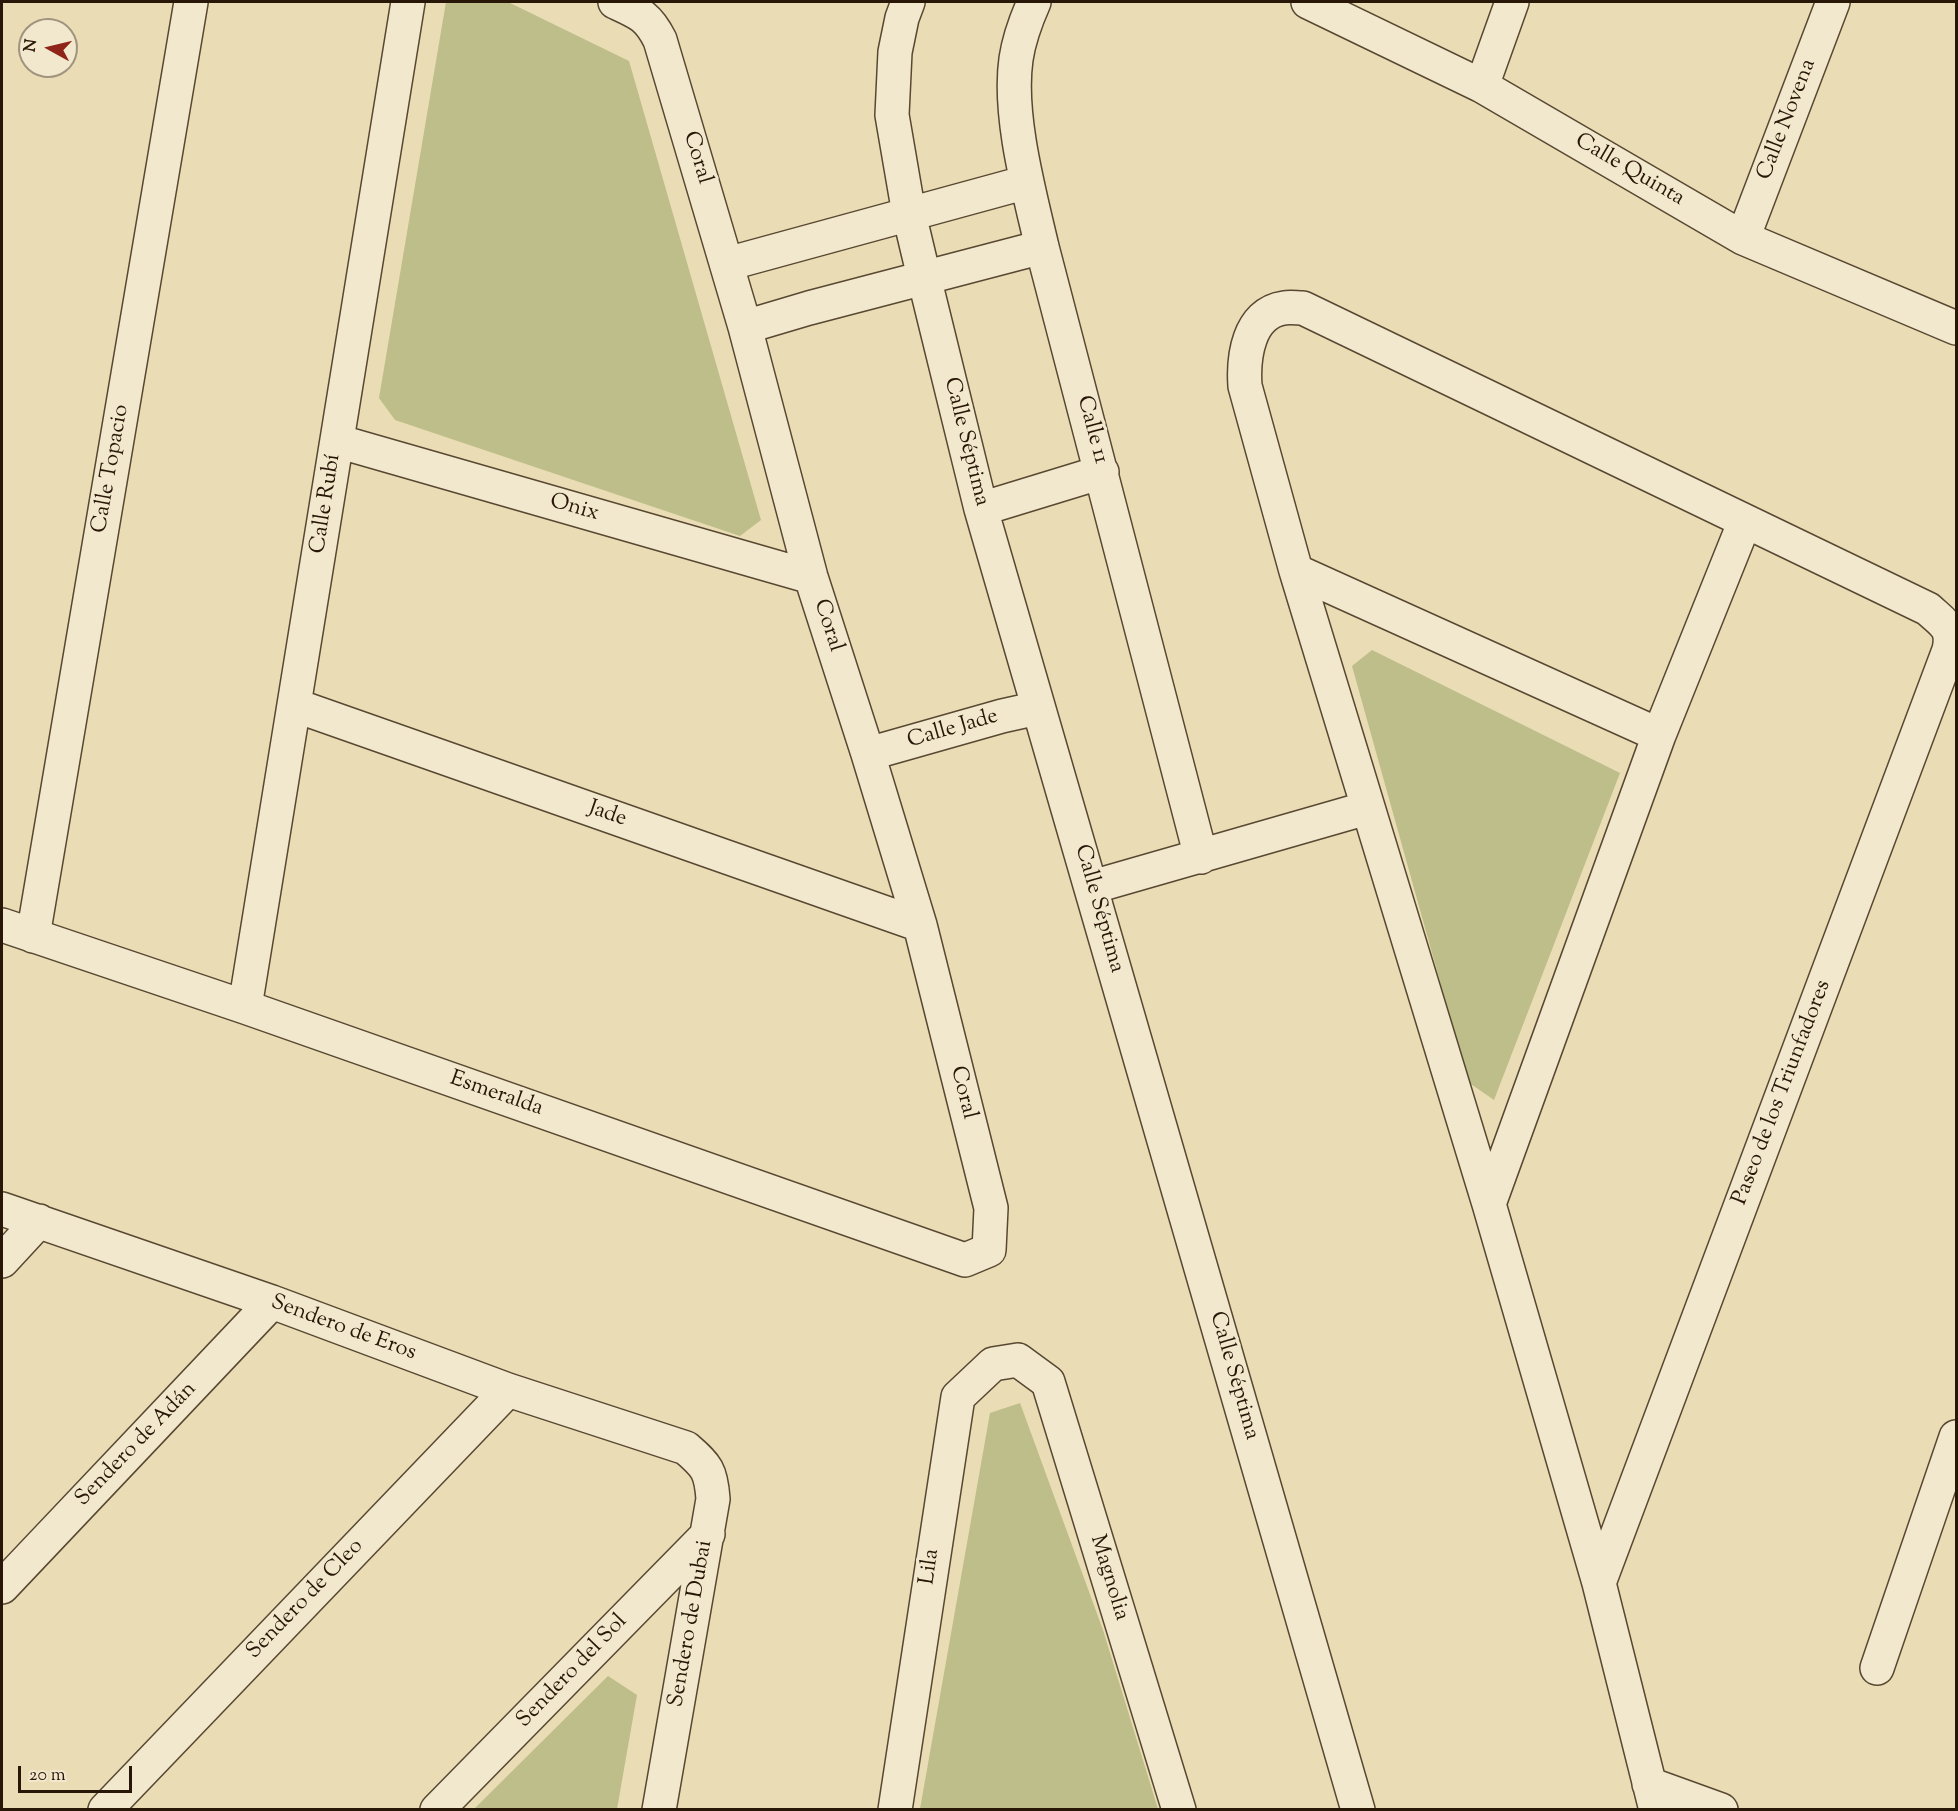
<!DOCTYPE html>
<meta charset="utf-8">
<style>
body{margin:0}
#map{position:relative;width:1958px;height:1811px;overflow:hidden;background:#eadcb4;font-family:"Sorts Mill Goudy",serif}
canvas{display:block}
.frame{position:absolute;inset:0;border:3px solid #281606;pointer-events:none}
.north{position:absolute;left:18px;top:18px;width:60px;height:60px;box-sizing:border-box;background:#f1e8ce;border:2px solid #a1947e;border-radius:50%;rotate:278deg;font-size:16px;font-weight:700;line-height:24px;text-align:center;color:#281606}
.north::after{content:'';display:block;margin:auto;width:21px;height:27px;background:#8f2418;clip-path:polygon(50% 0,100% 100%,50% 72%,0 100%)}
.scale{position:absolute;left:18px;top:1766px;width:114px;height:27px;box-sizing:border-box;border:3px solid #281606;border-top:0;padding-left:8px;font-size:18px;line-height:21px;white-space:nowrap;color:#281606;-webkit-text-stroke:4px #f1e8ce;paint-order:stroke}
</style>
<div id="map">
<canvas width="1958" height="1811"></canvas>
<div class="frame"></div>
<div class="north">N</div>
<div class="scale">20 m</div>
</div>
<script>
const ctx = document.querySelector('canvas').getContext('2d');
ctx.lineJoin = 'round';
function fill(path, color) { ctx.fillStyle = color; ctx.fill(path, 'evenodd'); }
function strokePath(path, color, width, dash) { ctx.strokeStyle = color; ctx.lineWidth = width; ctx.lineCap = dash ? 'butt' : 'round'; ctx.setLineDash(dash || []); ctx.stroke(path); }
function write(font, color, halo, rows, align = 'center') {
  ctx.font = font + ' "Sorts Mill Goudy",serif'; ctx.lineWidth = 6; ctx.setLineDash([]); ctx.textBaseline = 'middle'; ctx.strokeStyle = halo; ctx.fillStyle = color; for (const [text, x, y, turn = 0] of rows) {
    ctx.save(); ctx.translate(x, y); ctx.rotate((+turn || 0) * Math.PI / 180); ctx.textAlign = isNaN(turn) ? turn : align; if (halo) ctx.strokeText(text, 0, 0); ctx.fillText(text, 0, 0); ctx.restore();
  }
}
fill(new Path2D(`
 M446,2h62l121,59 132,459 -21,16 -345,-116 -16,-22z
 M1372,650l248,123 -126,327 -26,-18 -116,-416z
 M1020,1403l83,227 55,179h-238l70,-396z
 M608,1676l29,19 -20,114h-143z`), '#bdbe89');
const street = new Path2D(`
 M908,2l-6,16 -7,34 -3,63 17,99 15,63 57,232 377,1301
 M1034,2c-8,18 -15,37 -18,57 -8,56 13,132 26,188l159,610
 M1308,2l174,84 261,152 213,90
 M1482,86l30,-84
 M1743,238l90,-236
 M727,264l300,-82
 M745,327l64,-19 233,-61
 M337,441l474,136
 M981,509l121,-37
 M1296,571l363,164
 M294,705l626,220
 M868,754l134,-38 36,-8
 M1092,887l275,-79
 M2,925l243,82 720,253 24,-10 2,-42 -71,-283 -52,-171 -57,-177 -66,-250 -85,-287c-12,-24 -21,-27 -45,-38
 M33,936l158,-934
 M245,1007l163,-1005
 M1489,1204l170,-469 86,-214
 M2,1209l270,93 236,88 178,58c21,18 25,23 27,51l-54,311
 M2,1261l37,-40
 M1599,1583l350,-933c5,-23 -6,-27 -21,-41l-625,-301c-6,0 -13,-1 -19,0 -36,5 -41,50 -39,78l51,185 193,633 110,379 57,227
 M2,1587l270,-285
 M1877,1668l79,-231
 M1649,1784l72,26
 M105,1810l403,-420
 M437,1810l271,-276
 M895,1810l63,-413 35,-33 25,-4 30,22 131,428`);
strokePath(street, '#584832', 36);
strokePath(street, '#f1e8ce', 33);
write('22px', '#281606', '#f1e8ce', [
 ["Calle Novena",1788,120,-69],
 ["Coral",696,158,73],
 ["Calle Quinta",1629,171,30],
 ["Calle 11",1091,430,75],
 ["Calle Séptima",965,442,76],
 ["Calle Topacio",112,469,-80],
 ["Calle Rubí",327,504,-81],
 ["Onix",574,509,16],
 ["Coral",827,626,72],
 ["Calle Jade",953,730,-16],
 ["Jade",607,815,19],
 ["Calle Séptima",1098,909,74],
 ["Coral",962,1093,76],
 ["Paseo de los Triunfadores",1783,1093,-69],
 ["Esmeralda",496,1095,19],
 ["Sendero de Eros",343,1329,20],
 ["Calle Séptima",1233,1376,74],
 ["Sendero de Adán",137,1445,-46],
 ["Lila",931,1567,-82],
 ["Magnolia",1108,1578,73],
 ["Sendero de Cleo",306,1600,-46],
 ["Sendero de Dubai",692,1624,-80],
 ["Sendero del Sol",573,1672,-46]
]);
</script>
